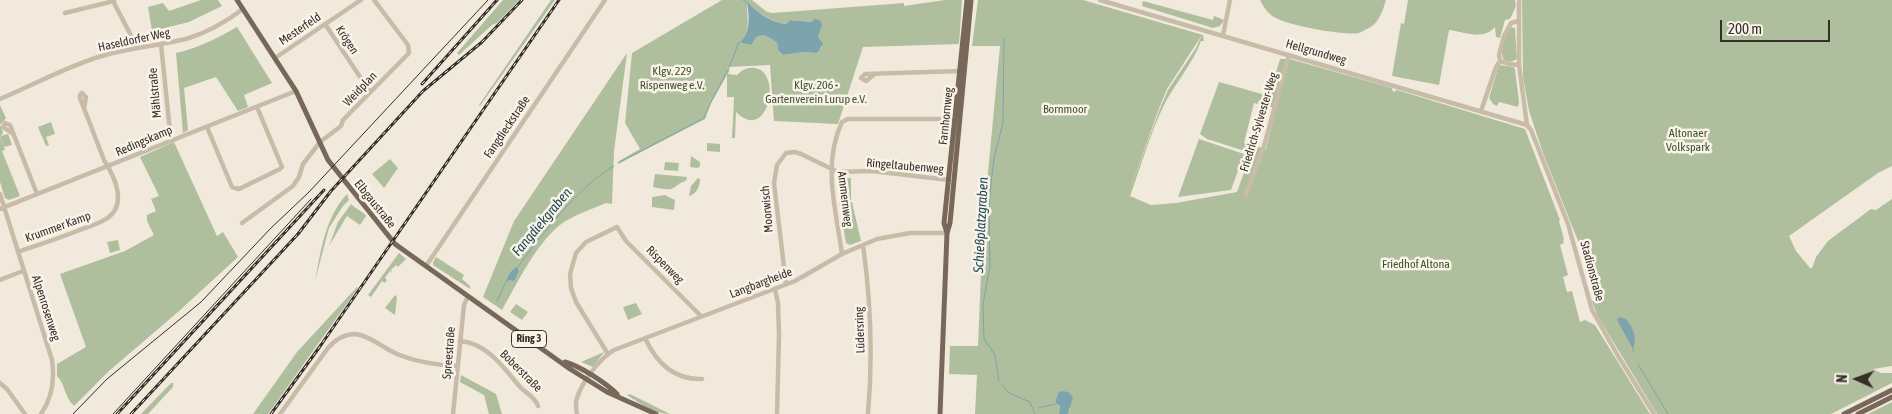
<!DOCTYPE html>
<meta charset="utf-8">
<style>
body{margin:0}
#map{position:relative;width:1892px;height:414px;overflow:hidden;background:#f1eadc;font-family:"Asap Condensed",sans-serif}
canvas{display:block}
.north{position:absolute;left:1832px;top:354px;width:50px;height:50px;-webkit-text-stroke:4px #f9f3e9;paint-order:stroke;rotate:272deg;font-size:14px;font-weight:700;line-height:20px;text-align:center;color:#362e28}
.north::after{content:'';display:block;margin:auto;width:18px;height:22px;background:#362e28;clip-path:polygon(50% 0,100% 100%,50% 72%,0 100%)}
.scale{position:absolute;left:1720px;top:20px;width:110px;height:22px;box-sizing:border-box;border:2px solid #362e28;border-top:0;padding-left:6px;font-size:15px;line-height:18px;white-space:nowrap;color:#362e28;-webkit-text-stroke:4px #f9f3e9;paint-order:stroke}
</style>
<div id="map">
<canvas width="1892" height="414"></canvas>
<div class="north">N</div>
<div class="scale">200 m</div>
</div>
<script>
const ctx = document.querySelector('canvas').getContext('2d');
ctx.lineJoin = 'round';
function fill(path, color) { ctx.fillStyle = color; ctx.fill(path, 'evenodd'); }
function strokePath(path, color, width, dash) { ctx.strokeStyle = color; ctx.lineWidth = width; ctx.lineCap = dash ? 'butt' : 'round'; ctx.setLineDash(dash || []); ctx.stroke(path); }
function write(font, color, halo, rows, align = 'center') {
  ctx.font = font + ' "Asap Condensed",sans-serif'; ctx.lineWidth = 5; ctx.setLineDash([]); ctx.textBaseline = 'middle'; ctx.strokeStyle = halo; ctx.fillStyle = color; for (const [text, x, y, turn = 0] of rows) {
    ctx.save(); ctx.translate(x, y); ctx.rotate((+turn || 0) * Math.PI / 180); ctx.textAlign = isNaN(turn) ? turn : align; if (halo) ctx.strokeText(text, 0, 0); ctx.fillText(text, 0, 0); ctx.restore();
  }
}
fill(new Path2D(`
 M201,0h17l4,6 -33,16 -37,9 -4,-24 15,-4 6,8z
 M503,0h16l-22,23 -5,2 -33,30 -2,-2z
 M551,0h4l-75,106 -1,-1z
 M722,0h30l15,12 6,1 131,-10v3l41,-6h17l-3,44 -96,3 -25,77 -64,-3 -4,-56 -42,2 -1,3 3,-1 -2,5 9,1c5,-5 10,-8 18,-7 28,4 13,76 -19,44l-1,26h-3l2,-41h-7v-22l-16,28 -6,16 -87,45 1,-3 21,-12 -15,-26 7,-70zM747,3c12,10 24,19 39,21l4,-4 21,2 4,-4 6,3 -3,16 4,10 -6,6 -12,-1 -21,3 -5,-5 -1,-7c-11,-8 -18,-14 -25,2l-10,-5c9,-10 5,-24 5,-37z
 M978,0h105l120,35 1,6h-3c-8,23 -26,42 -37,64 -14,29 -23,61 -34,91l21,9 25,-2 61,-11 14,-39 -44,-14 -7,-5 19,-52 50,14 11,-37h10l102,29 1,4 4,-2 128,39 35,91 -1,1 5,18 -1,1 1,3 -4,2 8,30 -5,2 4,15 5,-1 8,31 5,-2 10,5 55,89h-582l2,-5 -12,-16 -3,10 5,3 -1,8h-84l2,-39 -28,-1 1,-28h28l5,-121 17,-179h-28zM1202,35l-6,13 -28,42 -7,16 -32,86 31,-86 7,-17zM1254,103l22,5 -10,41 -22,-6z
 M1260,0h126c-3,10 -7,23 -17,28 -2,1 -8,4 -10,5 -14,3 -77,-8 -88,-18 -5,-4 -8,-9 -11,-15z
 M1408,0h107l1,6 -6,13 -5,1 -5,18 -4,-1 -1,-10c-12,14 -30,5 -46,3l-10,55 -47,-9 9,-53 3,1z
 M1522,0h370v166l-14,7 -89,63 7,15 14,17h2l4,-11 12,-16 43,-32 5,1 16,-11v167l-19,3 8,4h11v10l-61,31h-174l-60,-99 -5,-14 4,-1 -14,-49 -39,-98 -14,-42 -6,-34z
 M1143,1l70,19 1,-4 10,4 -4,6 -7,2 -71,-22z
 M237,27l35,56 -28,12 4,12 -10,4 -22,-34 -32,11 4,42 -5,3 -7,-80c22,-5 42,-15 61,-26z
 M1510,27l5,1 2,31c-4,2 -7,4 -11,2 -9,-4 0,-27 4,-34z
 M627,53l-13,98 -2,53 -6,-1c-14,6 -29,11 -42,19 -27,19 -46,60 -62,88l-19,-13 31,-76z
 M1499,65l15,2 1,2 4,33 -1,5 -19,-5 -2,4 -4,-2 -4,-6z
 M0,105l6,13 -6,7 3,7 -2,4 7,-2 4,11 -8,2 1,3 -3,1 18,45 -11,4 -4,-2 -5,-16v-45l4,10 -4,-11z
 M51,122l4,12 -9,3 3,8 -3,1 -8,-19z
 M1199,139l45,15 -13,36 -53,7z
 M174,142l43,94 6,-4 15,25 -60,55 -69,59 -35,35c-11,-11 -8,-21 -17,-30v-12l29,-17 -26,-73 65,-23 29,-16 -7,-14v-6l9,-4 -5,-12 8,-3 -19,-39z
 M707,143l13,1v8l-13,-1z
 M691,156l9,6v4l-2,2 -8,-1z
 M390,159l8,9 -14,20 -12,-14z
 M665,162l14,1 -1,8 -14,-1z
 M655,174l32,3 -1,4c-7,1 -9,6 -15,8 -5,1 -12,-1 -18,-2z
 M698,178l2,1c0,7 -3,15 -11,17l2,-10z
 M839,178h12v22h-7v-12h-5z
 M347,194l2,6 -6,6 -14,22 -14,53c6,-31 10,-63 32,-87z
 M665,195l10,5 -1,10 -22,-3v-10z
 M839,202h13l9,39 -11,4 -4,-2z
 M351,204c5,6 11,6 15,12l-6,9 -13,-9 -18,30 9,-24z
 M118,240l2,10 -10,3 -3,-11z
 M399,253l7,6 -8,8 -2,-2 -5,5 1,3 -2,-2 -5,7 2,2 -2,3 -3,-2 -11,16 -3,-2z
 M436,257l28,18 -2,4 8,7v3l-37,-24v-3z
 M357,287l1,1 -90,126h-15l44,-62z
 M395,295l2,2 -2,18 -10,-7z
 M636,303l6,11 -14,6 -5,-13z
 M516,304l12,8 -6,8 -12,-8z
 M604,352l-11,15 -12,-5z
 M461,375l35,19 6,20h-13l-5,-19 -24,-13z
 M171,383h2v4l-25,27h-7z
 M630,394l40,20c-16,0 -29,-10 -43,-19z
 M1892,402v12h-24z`), '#afbf9d');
fill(new Path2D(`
 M747,2c11,11 23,20 39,22l4,-4 21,2 4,-4 6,3 1,4 -4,12 5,7 -5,8 -2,1 -12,-1 -21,3 -5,-5 -1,-7c-11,-8 -19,-13 -25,2l-10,-2v-3c9,-10 7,-25 5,-38z
 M517,267l2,4 -5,10 -5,-1 -4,4c3,-7 5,-14 12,-17z
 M1619,317l7,2c8,10 11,18 7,30l-16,-29z
 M1062,391l6,1 5,5 -5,17h-9l1,-8 -5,-3 3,-10z`), '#7da4ac');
strokePath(new Path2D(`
 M743,0l4,3
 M618,163l86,-45c10,-26 27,-48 34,-75l4,-2
 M518,267c23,-32 62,-82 96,-101
 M497,301l8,-17
 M1633,349l1,3
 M1638,364l30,50
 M999,381l-4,-26 -11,-16 -1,-35 7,-38 -1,-56 2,-26 3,-26 9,-35 1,-85
 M1001,384l8,9 21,9 5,12
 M1038,408l17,-4`), '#7da4ac', 1);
strokePath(new Path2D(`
 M1100,0l427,125
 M1519,0v65l8,60
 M113,1l24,46
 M65,13l49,-12
 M325,24l45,68
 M1223,35l7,-35
 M161,44l10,97
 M275,58l86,-58
 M1500,61l10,3 9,1
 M875,74l-9,7 -5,-3 4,-4 95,-3
 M0,99c34,-14 67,-33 102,-43 29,-9 59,-10 87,-18 19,-6 38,-17 54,-29
 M1481,111l15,-44 4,-6 -1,-6 5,-19 7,-13 7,-2
 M5,123l5,2 27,69
 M5,123l-2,4 10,7
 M1527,125l4,5 37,94 24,86 26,46 36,58
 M207,127l25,60 7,2 41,-20 2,-2 -25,-60
 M0,194l52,166c3,20 0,38 -11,54
 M1246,195l18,-49 25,-91
 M0,209l296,-118
 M242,223l51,-37 6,-9 4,-13 17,-22 21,-16 2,-6 66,-67 -1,-8 -34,-45
 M863,245c8,57 10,112 5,169
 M18,252c20,-7 39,-13 59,-21 9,-4 20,-6 29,-12 22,-14 9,-42 -2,-59l-24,-62v-3l2,-2 4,4 -2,11
 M842,254c-6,-44 -20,-90 0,-132l6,-3h108
 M426,266l179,-266
 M0,280l23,-9
 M786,284l-12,-101 3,-18 9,-12 9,-1 6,2 37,18 34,-1 77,9
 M775,289l3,14 1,32 -2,79
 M645,338c11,24 29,42 57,41
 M460,341c27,2 44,27 60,46 6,6 16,11 18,19
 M608,354l-32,-52 -5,-14 -1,-14 6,-21 10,-11 31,-15 9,14 75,75
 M0,383l7,6 18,25
 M280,414l48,-66c7,-8 15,-14 27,-14 14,1 28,14 42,20 19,8 40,11 61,12
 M453,414l11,-109 4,-9
 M577,414c-1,-5 -2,-11 0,-16 5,-16 23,-40 37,-48l181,-69 47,-27 35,-15 33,-6h37`), '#c8bca9', 4.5);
strokePath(new Path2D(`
 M237,0l59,91 32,69 67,84 175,125 37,23 49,22
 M947,233l-3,-10 23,-223
 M565,362c15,4 41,21 52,32
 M940,414l7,-181 3,-10 21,-223
 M1844,414l48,-24
 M1858,414l34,-17`), '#77685a', 5);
strokePath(new Path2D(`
 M73,414l34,-35 94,-77 70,-74 38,-36 179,-192
 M113,414l198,-215`), '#362e28', 1);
const rail = new Path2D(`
 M422,84l75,-84
 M117,414l207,-224
 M131,414l167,-180 33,-43 92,-100 59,-49 40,-42
 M271,414l50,-69 238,-345`);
strokePath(rail, '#362e28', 3);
strokePath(rail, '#f9f3e9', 1, [4]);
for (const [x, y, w] of [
 [529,339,35]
]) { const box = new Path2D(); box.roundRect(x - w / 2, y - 8.5, w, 17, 4); ctx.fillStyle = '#f9f3e9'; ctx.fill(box); strokePath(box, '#362e28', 1); }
write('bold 11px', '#362e28', null, [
 ["Ring 3",529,339]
]);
write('12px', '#362e28', '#f9f3e9', [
 ["Mesterfeld",300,29,-34],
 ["Haseldorfer Weg",134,40,-12],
 ["Krögen",347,40,57],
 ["Hellgrundweg",1316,52,16],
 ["Weidplan",360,89,-46],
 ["Mählstraße",155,93,-95],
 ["Farnhornweg",946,116,-84],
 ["Friedrich-Sylvester-Weg",1259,122,-73],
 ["Fangdieckstraße",507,127,-56],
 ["Redingskamp",144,141,-23],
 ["Ringeltaubenweg",905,166,5],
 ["Ammernweg",845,199,83],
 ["Elbgaustraße",375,204,51],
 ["Moorwisch",767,209,-95],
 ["Krummer Kamp",58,227,-20],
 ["Rispenweg",665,265,45],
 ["Stadionstraße",1592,271,75],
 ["Langbargheide",761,283,-21],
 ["Alpenrosenweg",46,308,72],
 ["Lüdersring",860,330,-92],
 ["Spreestraße",449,353,-85],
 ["Boberstraße",521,371,45]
]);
write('12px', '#40532d', '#f9f3e9', [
 ["Klgv. 229",672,71],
 ["Rispenweg e.V.",672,85],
 ["Klgv. 206 -",816,85],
 ["Gartenverein Lurup e.V.",816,99],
 ["Bornmoor",1065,109],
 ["Altonaer",1688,133],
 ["Volkspark",1688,147],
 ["Friedhof Altona",1416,264]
]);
write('italic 14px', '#204a55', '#f9f3e9', [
 ["Fangdiekgraben",542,222,-50],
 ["Schießplatzgraben",981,225,-87]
]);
</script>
